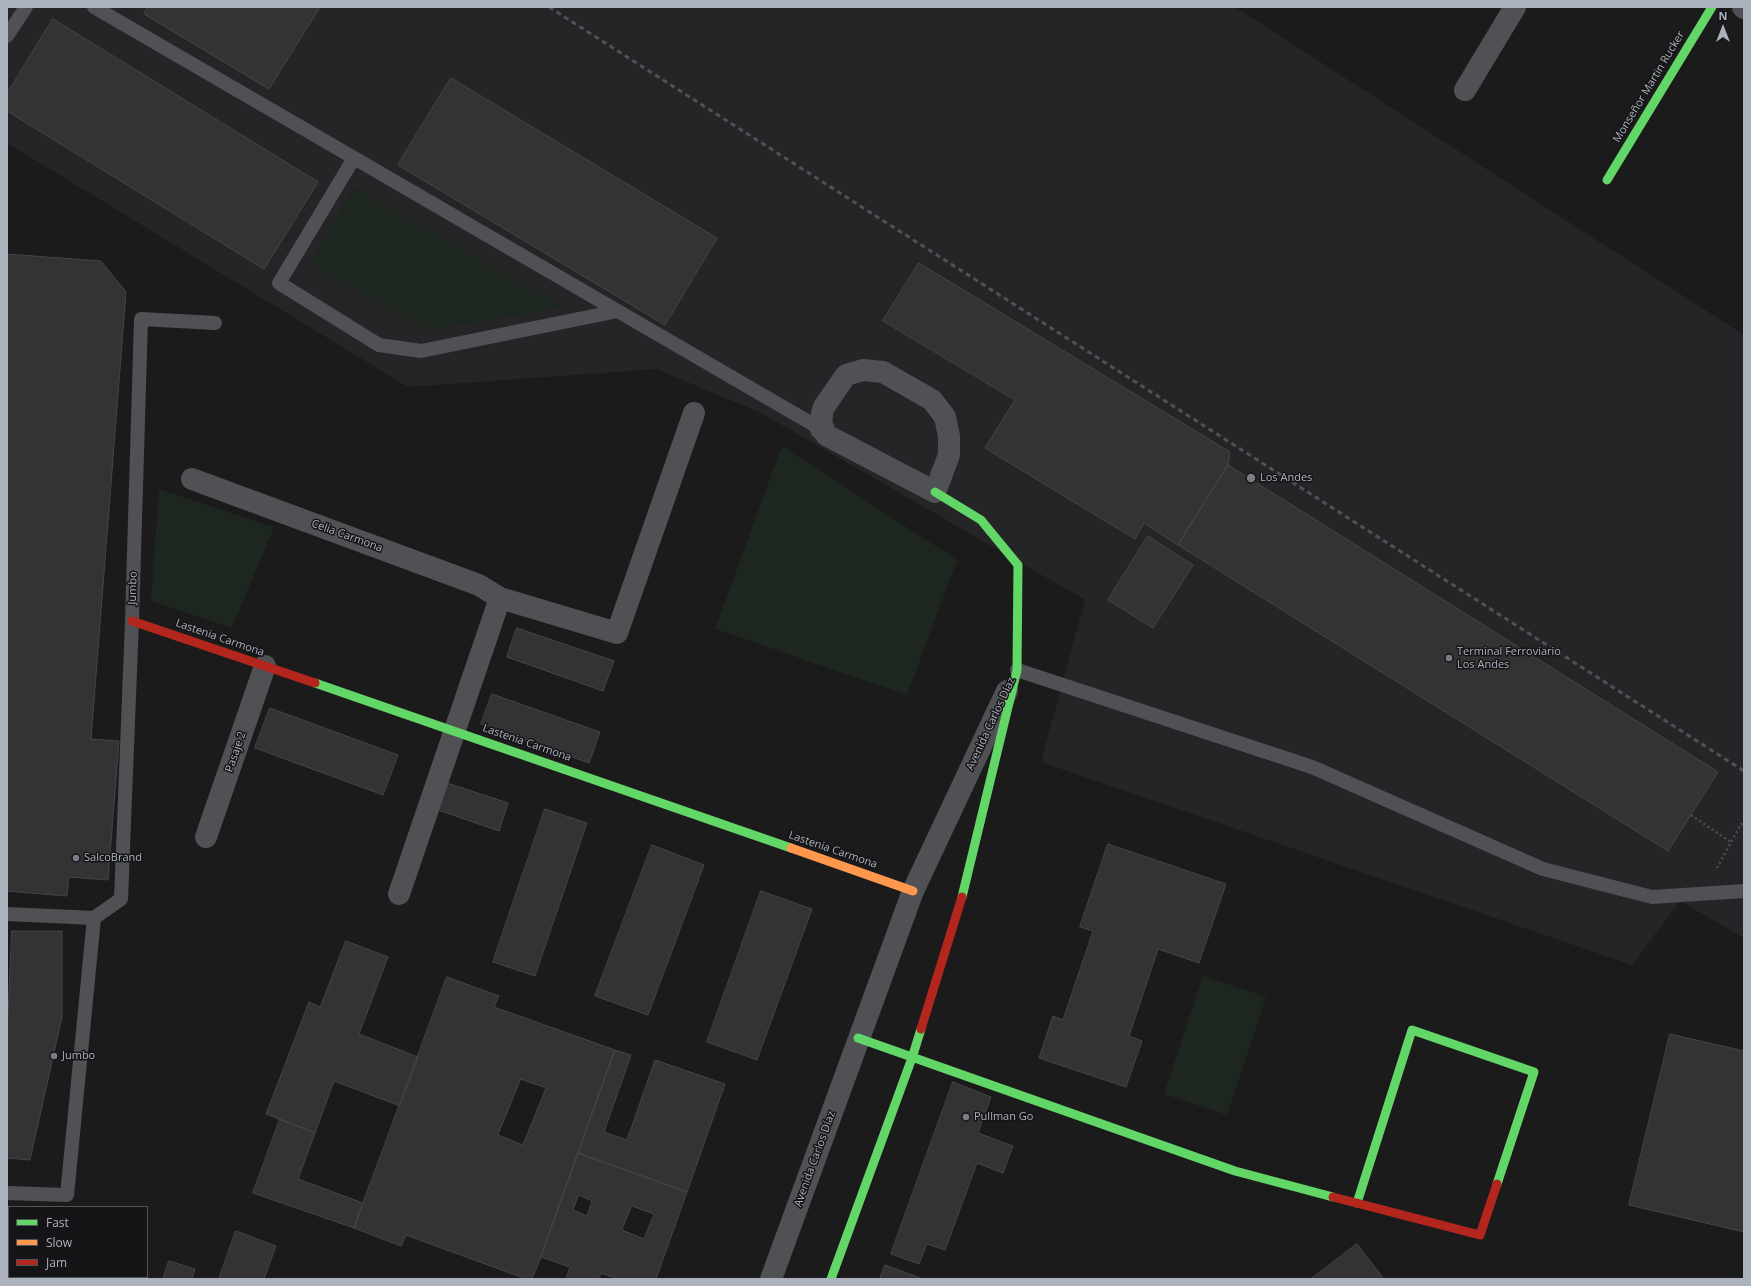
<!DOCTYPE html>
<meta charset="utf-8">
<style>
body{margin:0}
#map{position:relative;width:1751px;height:1286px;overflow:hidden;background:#1b1b1c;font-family:"Open Sans",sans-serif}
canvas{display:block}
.frame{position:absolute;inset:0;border:8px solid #acb2bd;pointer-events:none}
.legend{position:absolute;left:8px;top:1206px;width:140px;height:72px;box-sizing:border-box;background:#151518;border:1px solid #51545a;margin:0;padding:5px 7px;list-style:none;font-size:12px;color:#acb2bd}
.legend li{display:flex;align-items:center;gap:8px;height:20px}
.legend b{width:20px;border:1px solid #51545a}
.north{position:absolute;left:1703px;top:8px;width:40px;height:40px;-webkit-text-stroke:3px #151518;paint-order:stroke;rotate:0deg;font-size:11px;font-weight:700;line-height:16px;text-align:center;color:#acb2bd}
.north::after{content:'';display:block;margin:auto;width:14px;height:18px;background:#acb2bd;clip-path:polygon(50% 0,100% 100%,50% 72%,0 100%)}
</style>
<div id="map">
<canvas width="1751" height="1286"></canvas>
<div class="frame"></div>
<ul class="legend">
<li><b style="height:5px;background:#63d668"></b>Fast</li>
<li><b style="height:5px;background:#ff974d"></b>Slow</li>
<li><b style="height:5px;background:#b3261e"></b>Jam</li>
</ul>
<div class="north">N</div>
</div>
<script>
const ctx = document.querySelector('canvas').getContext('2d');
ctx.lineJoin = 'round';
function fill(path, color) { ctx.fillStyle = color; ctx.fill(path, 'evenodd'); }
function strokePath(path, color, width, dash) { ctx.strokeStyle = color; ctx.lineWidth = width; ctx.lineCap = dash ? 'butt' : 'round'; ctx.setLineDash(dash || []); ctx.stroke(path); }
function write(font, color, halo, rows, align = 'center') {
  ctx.font = font + ' "Open Sans",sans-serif'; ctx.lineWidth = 3; ctx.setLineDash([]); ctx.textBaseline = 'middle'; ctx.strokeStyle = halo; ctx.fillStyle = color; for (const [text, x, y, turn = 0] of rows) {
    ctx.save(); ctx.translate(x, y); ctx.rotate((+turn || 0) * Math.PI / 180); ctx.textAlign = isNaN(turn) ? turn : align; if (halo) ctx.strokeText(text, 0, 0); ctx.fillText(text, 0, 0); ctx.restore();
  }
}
fill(new Path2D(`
 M7,7h1228l509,328v603l-64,-37 -48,64 -591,-203 44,-162 -324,-187 -105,-44 -248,18 -401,-244z`), '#252528');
fill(new Path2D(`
 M354,187l210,120 -137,23 -117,-66z
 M782,446l175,114 -50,135 -192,-66z
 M159,489l115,38 -42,101 -81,-27z
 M1203,976l63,21 -39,118 -63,-21z`), '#1e271f');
const building = new Path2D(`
 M148,7h172l-51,82 -125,-75z
 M53,19l265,163 -54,87 -257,-158v-17z
 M451,78l266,160 -52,87 -267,-160z
 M7,254l94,7 25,31 -35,447 28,2 -11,139 -39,-3 -2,19 -60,-5z
 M919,263l311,189 -2,13 -50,80 -34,-22 -9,16 -150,-91 30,-48 -132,-79z
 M1228,465l490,307 -50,79 -490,-306z
 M1148,536l45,29 -40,63 -45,-28z
 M517,628l97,33 -11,30 -96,-34z
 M492,694l108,38 -11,31 -108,-39z
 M270,708l128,47 -15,40 -128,-47z
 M447,783l61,20 -9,28 -61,-21z
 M545,809l42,14 -52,153 -42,-14z
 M1108,844l118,40 -27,79 -41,-14 -29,87 13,5 -16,46 -87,-29 14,-42 10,4 30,-89 -13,-4z
 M652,845l52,20 -56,150 -53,-19z
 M761,891l51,18 -55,151 -50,-18z
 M12,931h50v86l-32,143 -23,-2v-120z
 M346,941l42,16 -29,77 59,23 -18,49 -66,-25 -19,52 -49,-19 43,-112 11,5z
 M447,977l52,19 -5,11 121,43 -74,207 -9,22h-6l-120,-44 -5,11 -47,-18zM521,1079l25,9 -23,57 -25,-10z
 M1670,1034l74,17v181l-115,-27z
 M615,1050l16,5 -27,77 23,8 28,-80 70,24 -38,108 -109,-39z
 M953,1082l38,15 -13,36 35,13 -10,27 -26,-10 -32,87 -18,-6 -8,20 -28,-10z
 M280,1119l35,14 -17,46 65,24 -9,25 -101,-35z
 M578,1153l109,39 -31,87h-38l-17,-6 -2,6h-33l4,-12 -29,-10zM579,1195l13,6 -5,15 -14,-6zM632,1206l22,8 -10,25 -22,-9z
 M236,1231l40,15 -12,33h-45z
 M1357,1244l27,35h-73z
 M169,1261l26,8 -3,10h-29z
 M885,1265l38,14h-43z`);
fill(building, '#333334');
strokePath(building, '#444548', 1);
strokePath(new Path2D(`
 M1691,815l41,28
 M1717,868l24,-44 3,2`), '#4b4d4f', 2.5, [2, 3]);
strokePath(new Path2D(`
 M94,7l727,422
 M7,36l19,-29
 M354,158l-75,125 100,62 42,6 197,-40
 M1017,670l295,97 231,102 109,28 92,-6
 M7,914l87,4 27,-19 11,-278 9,-302 74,4
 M7,1193l60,2 27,-277
 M7,1263l2,-8`), '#4f5155', 14);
strokePath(new Path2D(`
 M1743,7l1,1
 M1465,90l50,-83
 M863,370l20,2 49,28 13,17 4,19v19l-14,37 -109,-57 -3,-8 -2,2 1,-16 2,-6 22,-32z
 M192,479l287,106 21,13 117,35 77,-220
 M206,837l59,-171
 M399,894l101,-296
 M771,1279l142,-388 94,-200`), '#4f5155', 22);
strokePath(new Path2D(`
 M1607,180l105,-173
 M935,492l46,28 37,45 -1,105 -55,227
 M315,683l476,165
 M858,1038l377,133 98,26
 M1357,1203l55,-173 122,42 -37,112
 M831,1279l81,-221 9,-29`), '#63d668', 9);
strokePath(new Path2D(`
 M791,848l122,43`), '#ff974d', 9);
strokePath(new Path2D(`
 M132,621l183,62
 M921,1029l41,-132
 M1333,1197l147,38 17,-51`), '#b3261e', 9);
strokePath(new Path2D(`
 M549,7l1195,764`), '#505154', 3, [5, 4]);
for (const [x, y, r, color] of [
 [1251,478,5,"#797d85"],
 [1449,658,4,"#797d85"],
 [76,858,4,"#797d85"],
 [54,1056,4,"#797d85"],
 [966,1117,4,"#797d85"]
]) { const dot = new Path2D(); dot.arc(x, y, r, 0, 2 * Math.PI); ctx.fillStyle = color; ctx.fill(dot); strokePath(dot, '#151518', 1.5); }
write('11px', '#acb2bd', '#151518', [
 ["Monseñor Martin Rucker",1649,87,-59],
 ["Celia Carmona",347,536,20],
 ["Jumbo",133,588,-88],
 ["Lastenia Carmona",220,638,19],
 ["Avenida Carlos Díaz",991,724,-65],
 ["Lastenia Carmona",527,743,19],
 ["Pasaje 2",236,752,-71],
 ["Lastenia Carmona",833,850,19],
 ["Avenida Carlos Díaz",815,1159,-70]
]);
write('11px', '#acb2bd', '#151518', [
 ["Los Andes",1260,478],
 ["Terminal Ferroviario",1457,652],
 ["Los Andes",1457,665],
 ["SalcoBrand",84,858],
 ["Jumbo",62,1056],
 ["Pullman Go",974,1117]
], 'left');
</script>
